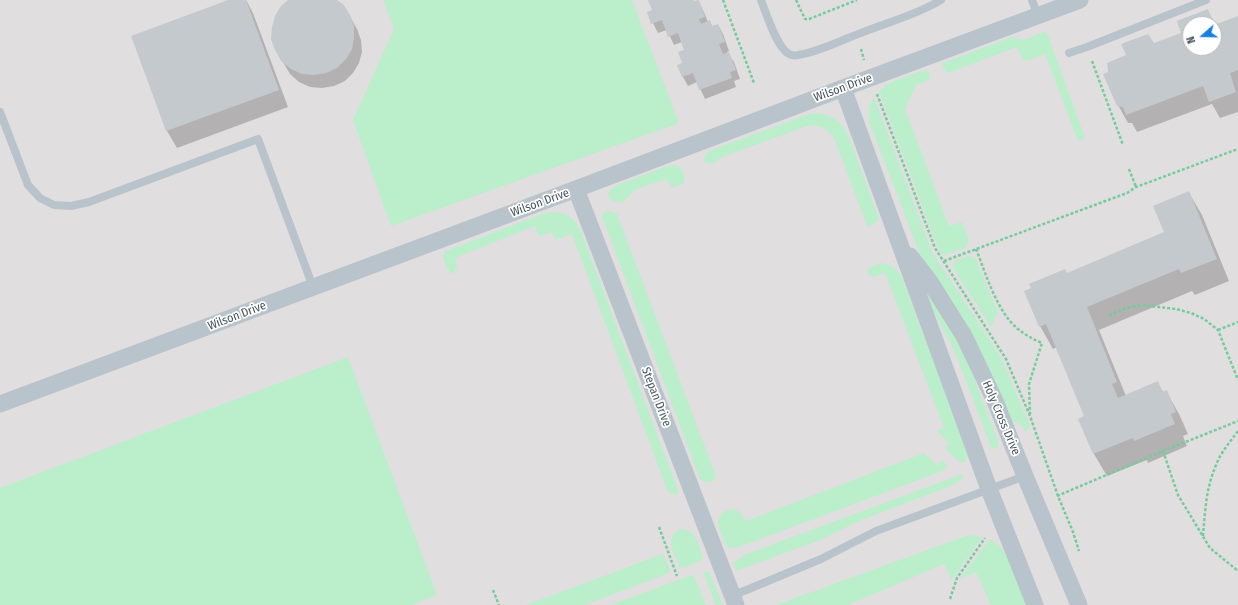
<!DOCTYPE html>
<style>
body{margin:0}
#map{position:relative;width:1238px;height:605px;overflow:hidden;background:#f0edee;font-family:"Fira Sans Condensed",sans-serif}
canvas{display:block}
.north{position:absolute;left:1182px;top:16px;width:40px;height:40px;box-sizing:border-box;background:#fff;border:1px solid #b5babd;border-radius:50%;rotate:250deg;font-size:11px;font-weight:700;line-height:16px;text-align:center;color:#46535b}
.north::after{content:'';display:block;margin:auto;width:14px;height:18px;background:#197fde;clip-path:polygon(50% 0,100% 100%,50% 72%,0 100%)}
</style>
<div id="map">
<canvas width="1238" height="605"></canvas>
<div class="north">N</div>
</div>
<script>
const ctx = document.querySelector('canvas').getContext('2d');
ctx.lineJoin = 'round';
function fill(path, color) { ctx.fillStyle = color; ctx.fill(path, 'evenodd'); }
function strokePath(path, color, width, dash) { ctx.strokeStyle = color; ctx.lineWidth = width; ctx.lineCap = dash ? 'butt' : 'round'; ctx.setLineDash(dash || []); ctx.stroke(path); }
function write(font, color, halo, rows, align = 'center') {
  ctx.font = font + ' "Fira Sans Condensed",sans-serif'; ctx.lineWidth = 3.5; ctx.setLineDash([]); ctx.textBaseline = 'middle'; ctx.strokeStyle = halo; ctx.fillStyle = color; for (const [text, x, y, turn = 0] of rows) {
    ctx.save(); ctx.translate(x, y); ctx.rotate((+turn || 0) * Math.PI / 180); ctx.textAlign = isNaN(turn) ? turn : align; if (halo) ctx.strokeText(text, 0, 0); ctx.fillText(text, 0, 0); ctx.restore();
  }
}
fill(new Path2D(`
 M0,0h1238v605h-1238zM1190,24h24v24h-24z`), '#e1dee0');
fill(new Path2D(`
 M383,0h249l47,123 -288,103 -38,-106 41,-91z
 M1043,32l4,1 38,105 -7,3 -33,-87 -18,7 -5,-2 -5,-12 -69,26c-4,-3 -5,-5 -5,-10l69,-26c14,5 19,0 31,-5z
 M926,70c4,3 4,5 3,10l-13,5 -11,24 44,117 13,-4 7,18 -4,8 -20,7 -5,-2 -61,-162c12,-11 31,-16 47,-21z
 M874,97l58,155 68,104 30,70 -1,3 -4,2 -4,-7 -11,-3 -89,-164 -52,-136v-14z
 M816,113c18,2 25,8 33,24l30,82 -9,8 -3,-1 -34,-91 -11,-8 -12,-2 -90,33 -7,6 -9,-2 2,-8 3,-3 100,-37z
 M670,165c12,0 16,8 14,18l-12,5 -5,-9c-11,4 -23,6 -33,12 -4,2 -5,6 -8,9 -7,5 -15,2 -18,-5l1,-4 6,-5z
 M609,211l8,3 99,262c-4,8 -9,8 -16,3l-97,-260 -1,-4 3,-3z
 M551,212c15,0 21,4 29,17l98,261v3l-3,2 -7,-3 -96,-258 -17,6 -3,-8 -11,4 -3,-1 -3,-9 -80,32 2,10 -3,6c-7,-4 -10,-10 -11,-18l3,-5 96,-37z
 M969,256l4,1 3,3 17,42 5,9 -7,16 -38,-60c1,-8 9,-9 16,-11z
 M881,263l11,3 9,9 66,176 1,5 -3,6 -4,1 -2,-1 -14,-14 4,-5 -12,-12 7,-3 -59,-155 -12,4 -4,-2 -2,-4 2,-3z
 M918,278l45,71 36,95 -2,4 -3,1 -3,-2 -36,-95 -38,-72z
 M348,357l89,238 -25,10h-412v-117z
 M924,453l13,12 5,-5 5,6 -2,4 -206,77 -11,1c-3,-7 -9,-18 -10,-24 0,-9 10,-17 18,-14 5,2 8,7 10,11z
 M960,475l4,1 -3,4 -8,5 -94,36 -39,19 -84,31 -3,-8 11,-8z
 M682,529c15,2 16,15 21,28l-3,4 -17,7 -4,-2c-5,-12 -16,-32 3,-37z
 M972,535l10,2 -30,43 -8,-16 -96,41h-72l187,-68z
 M990,539l5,3 7,7 6,9 20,47h-37l-15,-33 -16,7z
 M663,554l7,16 -1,3 -84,32h-59z
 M704,572h5l14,33h-7l-13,-32z
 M692,575l2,1 12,29h-95z`), '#bbeecb');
fill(new Path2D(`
 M231,0h15l7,13 35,94 -111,41 -10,-17 -35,-94z
 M289,0h47l13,15 8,14 4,11 1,12 -3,11 -6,10 -8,8 -11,5 -12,2 -12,-1 -11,-5 -9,-8 -14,-24z
 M649,0h45l-2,1v2l6,-2 5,9 5,12h2l3,5 5,-2 5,9 6,17 -2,1 7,10 6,17 -6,2 2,6 -31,12 -8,-17 -9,4 -5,-9 2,-27 -3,-8 -8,3 -7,-15 -9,3 -10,-20 5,-2z
 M1207,10l9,15 22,-8v95l-18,6 -8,-14 -75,28 -5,-9h-4l-10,-18 36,-61 28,-10 -4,-13zM1190,24h24v24h-24z
 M1189,193l13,22 27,66 -34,14 -3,-4 -93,39 27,66 32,-13 5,9 3,-1 13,23 9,20 -5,2 4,10 -39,17 -1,-3 -40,16 -13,-22 -15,-35 6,-2 -28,-70 -4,2 -13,-23 27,-52 99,-41z`), '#0003');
fill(new Path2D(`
 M228,0h18l33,90 -113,41 -35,-95z
 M288,0h49l7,5 6,10 4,11v12l-2,11 -6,10 -9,9 -11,5 -12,2 -12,-1 -11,-5 -10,-8 -6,-11 -4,-11 1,-12 3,-11 6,-10z
 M648,0h44l1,1 6,-1 6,17 -6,2 2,5 9,-4 2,6 6,-2 7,18 -6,2 4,10 6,-2 7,18 -6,2 2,6 -33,12 -6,-17 -11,4 -5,-12 5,-2 -4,-11 6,-2 -6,-17 -10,4 -6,-17 -11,4 -4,-12 5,-2z
 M1208,9l5,15h-23v24h24v-23l24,-9v54l-8,3 6,19 -27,10 -6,-16 -77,29 -3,-8 -6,-1 -14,-32 5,-2 -1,-9 19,-8 -5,-11 27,-10 6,9 27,-10 -4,-12z
 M1189,191l28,68 -36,14 -2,-4 -92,38 30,75 -5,2 6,14 40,-17 4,11 5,-2 9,22 -5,2 4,10 -41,17 -1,-3 -40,16 -15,-35 6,-3 -38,-92 -7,3 -15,-36 7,-3 -2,-4 36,-15 2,4 97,-41 -11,-26z`), '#c4c9cd');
strokePath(new Path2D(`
 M723,0l31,83
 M796,0l9,19h4l48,-19
 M861,49l3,11
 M1092,61l31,84
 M877,94l58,154 71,111 24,57 28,80 15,36 6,19
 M1129,169l7,18
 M976,249c10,25 21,63 42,80 7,6 15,10 24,14l-13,41 1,30
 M944,261l183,-68 9,-6 102,-38
 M1109,315l17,-7 16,-3 34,4 15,4 13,6 14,11 20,50
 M1218,330l20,-8
 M1163,451l15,44 32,53 28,23
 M1057,496l106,-45 75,-30
 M659,527l18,49
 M1203,536c2,-24 3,-48 13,-71 5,-13 14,-23 22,-34
 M493,590l6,15
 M950,599l7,-21 28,-40`), '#74cc99', 2.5, [3, 2]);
strokePath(new Path2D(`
 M761,0c5,13 16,48 28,54 2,1 6,2 9,1 21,-3 43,-15 63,-22 25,-10 58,-19 80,-33
 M1032,0l6,16
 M1069,53l18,-6 119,-47
 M0,112l28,73 12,13 14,7 17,1 18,-4 169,-63 55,148
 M732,596l89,-37 55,-28 149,-55`), '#b9c3cb', 8);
strokePath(new Path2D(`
 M843,88l146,401 46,116
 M576,189l160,416
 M910,256l20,26 34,54 31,65 30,75 54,129
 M0,404l576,-215 267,-101 237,-88`), '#b9c3cb', 17);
write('12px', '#46535b', '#fff', [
 ["Wilson Drive",843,88,-20],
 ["Wilson Drive",540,203,-20],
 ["Wilson Drive",237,316,-21],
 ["Stepan Drive",656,397,69],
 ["Holy Cross Drive",1001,418,67]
]);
</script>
